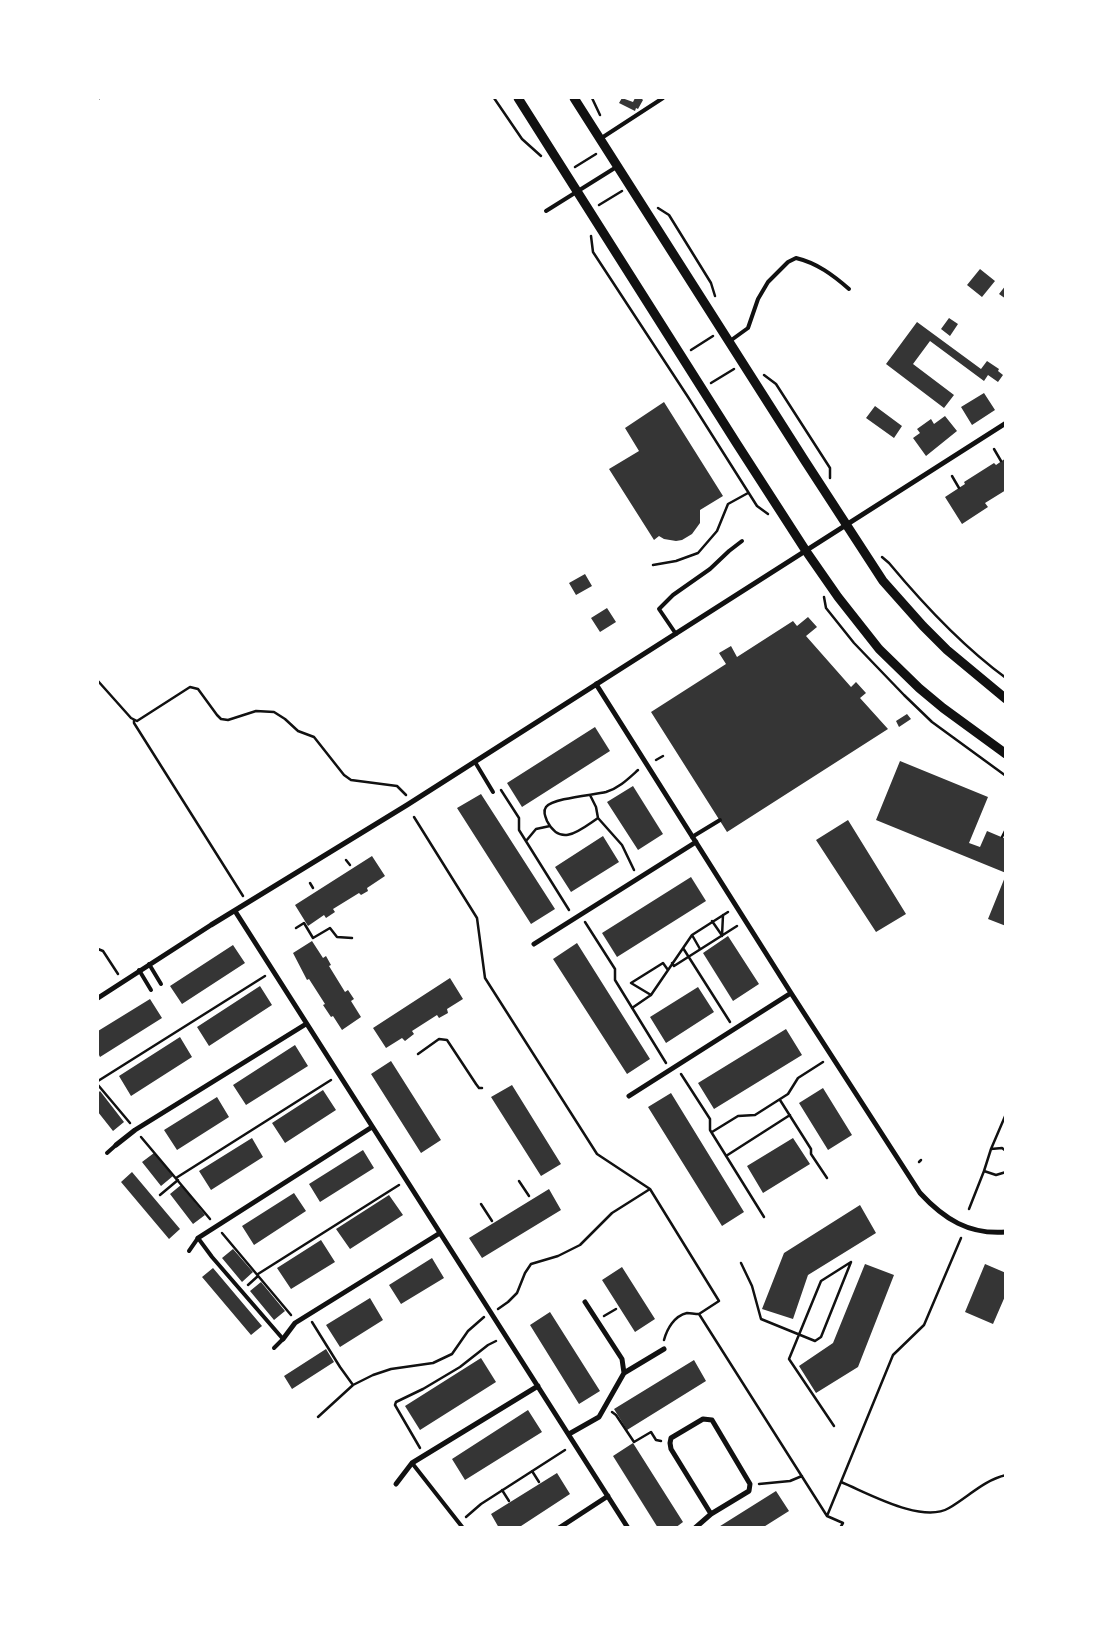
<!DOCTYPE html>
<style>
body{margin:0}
#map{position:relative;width:1103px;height:1625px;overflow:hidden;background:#fff;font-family:"Space Grotesk",sans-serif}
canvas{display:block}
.frame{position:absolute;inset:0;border:99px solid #fff;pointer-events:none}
</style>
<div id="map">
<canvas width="1103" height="1625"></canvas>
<div class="frame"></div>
</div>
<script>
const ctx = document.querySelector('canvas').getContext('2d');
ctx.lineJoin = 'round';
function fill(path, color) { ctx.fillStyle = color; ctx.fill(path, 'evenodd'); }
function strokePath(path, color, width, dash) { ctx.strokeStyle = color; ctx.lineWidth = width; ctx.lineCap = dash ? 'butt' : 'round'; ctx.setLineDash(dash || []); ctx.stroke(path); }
fill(new Path2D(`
 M622,98l11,4 2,-4h6l2,2 -5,9 -2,-1 -1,3 -16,-8z
 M980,269l15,12 -13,16 -15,-12z
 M1006,285v14l-7,-5z
 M949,318l9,6 -8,12 -9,-7z
 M917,322l64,47 6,-8 12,8 -1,2 5,4 -5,7 -10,-7 -4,6 -54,-40 -17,23 41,31 -10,13 -58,-44z
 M984,393l11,17 -23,15 -11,-18z
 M664,402l59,94 -23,14v13l-8,11 -10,6 -6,1 -12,-2 -5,-3 -5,4 -45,-71 30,-18 -14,-23z
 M875,406l27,20 -8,12 -28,-20z
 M945,416l12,15 -31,25 -13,-18 7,-5 -3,-4 14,-10 3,5z
 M1006,458v32l-21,13 3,4 -26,17 -17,-27 20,-13 -1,-2 30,-19 2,2z
 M585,574l7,12 -16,9 -7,-12z
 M607,608l9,14 -16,10 -9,-14z
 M808,617l9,10 -11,9 45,51 5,-5 10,11 -6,5 28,31 -161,103 -76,-120 75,-48 -7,-11 12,-7 6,11 56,-36 4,5z
 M907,714l4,5 -12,8 -3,-6z
 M595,727l15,24 -88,56 -15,-24z
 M900,761l88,36 -19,46 11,4 7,-16 19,8v34l-130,-53z
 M633,786l30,48 -25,16 -31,-48z
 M481,794l74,115 -24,15 -74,-116z
 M848,820l58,94 -30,18 -60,-92z
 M603,836l16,26 -48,30 -16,-25z
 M372,856l13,20 -18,12 1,3 -7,4 -2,-2 -26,16 2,3 -9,6 -2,-3 -16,11 -13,-21z
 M691,877l15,24 -89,56 -15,-24z
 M1005,877h1v49l-18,-7z
 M728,936l31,48 -26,17 -30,-48z
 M312,941l11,17 3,-2 5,9 -2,1 16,26 3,-2 6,9 -3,2 10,16 -19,13 -9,-14 -2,1 -8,-12 2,-1 -16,-25 -2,1 -14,-27z
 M577,943l73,116 -23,15 -74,-115z
 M233,945l12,18 -63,41 -12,-18z
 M450,978l13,21 -16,10 1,4 -9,5 -2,-3 -25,16 2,3 -9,7 -3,-3 -16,10 -13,-20z
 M260,986l12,19 -63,41 -12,-19z
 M698,987l16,25 -48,31 -16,-26z
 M150,999l12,19 -62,39 -2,-4v-22z
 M786,1029l16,26 -88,54 -16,-26z
 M180,1037l12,20 -61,39 -12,-20z
 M295,1045l13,21 -62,39 -13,-20z
 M391,1061l50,79 -20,13 -50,-79z
 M512,1085l49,79 -20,12 -50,-79z
 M823,1088l29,47 -24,15 -29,-47z
 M323,1090l13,20 -51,33 -13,-20z
 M100,1091l24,31 -11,9 -15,-19v-19z
 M671,1093l73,119 -22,14 -74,-119z
 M217,1097l12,20 -52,33 -13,-20z
 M252,1138l11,19 -52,33 -12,-19z
 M793,1138l17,26 -47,29 -16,-27z
 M363,1150l11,18 -54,34 -11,-18z
 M154,1153l19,23 -12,10 -19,-24z
 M132,1172l48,57 -11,10 -48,-57z
 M181,1185l24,30 -12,9 -23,-30z
 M549,1189l12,21 -79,48 -13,-20z
 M294,1193l12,18 -52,34 -12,-19z
 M389,1195l14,20 -53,34 -14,-20z
 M860,1205l16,28 -68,42 -15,44 -31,-10 22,-56z
 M321,1240l14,22 -44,27 -14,-21z
 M233,1249l20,23 -11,10 -20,-24z
 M432,1258l12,20 -43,26 -12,-19z
 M865,1264l29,11 -36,92 -42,26 -17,-27 34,-23z
 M985,1264l21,9v21l-13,30 -28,-12z
 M622,1267l33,52 -20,13 -33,-52z
 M213,1268l49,58 -11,9 -49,-58z
 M261,1282l24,29 -11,9 -24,-29z
 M370,1298l13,22 -43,27 -14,-22z
 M550,1312l50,79 -21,13 -49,-79z
 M326,1349l8,13 -42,27 -8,-13z
 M481,1358l15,24 -76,48 -15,-24z
 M694,1360l12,21 -79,49 -13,-21z
 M528,1410l14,22 -77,48 -13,-21z
 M633,1443l50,79 -8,6h-17l-45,-72z
 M557,1473l13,21 -52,34h-19l-8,-14z
 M776,1491l13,20 -27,17h-45z`), '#353535');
strokePath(new Path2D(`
 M494,98l28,41 19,17
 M592,98l8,17
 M98,99l1,-1
 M575,167l21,-13
 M599,205l23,-14
 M658,208l11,7 42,68 4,13
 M591,236l2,16 95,145 69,109 11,8
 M691,350l22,-14
 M764,375l12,9 54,84v10
 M711,383l23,-14
 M994,449l7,12
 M952,476l7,12
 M882,557l7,6c35,42 73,83 117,115
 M653,565l23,-4 22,-8 19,-22 11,-27 20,-11
 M824,597l2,11 28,35 50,52 28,27 74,54
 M98,681l33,37 6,3 53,-34 8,2 19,26 4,4 7,1 28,-9 18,1 11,7 13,12 16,6 30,38 7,5 46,6 9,9
 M134,720v3l109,173
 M656,760l7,-4
 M501,790l18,28v12l50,80
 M590,795l6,12 2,11 24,27 12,25
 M414,817l63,101 8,60 112,176 53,35 69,112 -20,13 128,202 66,-161 31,-30 37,-87
 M598,818c-18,12 -37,30 -51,3 -2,-5 -4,-10 -1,-14 7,-9 48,-12 60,-15 13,-4 22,-13 32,-22
 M1002,837l4,-8
 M526,841l10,-12 14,-3
 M346,860l4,5
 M310,883l3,5
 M712,921l9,13
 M585,922l30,47v11l51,83
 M296,928l8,-5 9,15 17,-10 7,9 15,1
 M692,935l8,14
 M722,936l1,-21
 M683,948l47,74
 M98,949l5,2 15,23
 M672,963l2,3 63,-40
 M651,995l-20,-12 32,-20 5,7
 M632,1008l19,-13 41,-60 36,-23
 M418,1054l21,-15 8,1 29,44 3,4h3
 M681,1074l29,45v11l54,87
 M98,1081l167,-105
 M98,1085l32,38
 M780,1100l31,49v5l16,24
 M1006,1114l-15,35 11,-1 4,3
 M712,1132l26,-16 17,-1 33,-21 10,-16 25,-16
 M141,1137l69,82
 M726,1156l64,-41
 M919,1162l2,-2
 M984,1171l7,-22
 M176,1178l155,-98
 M519,1181l10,15
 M160,1195l18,-15
 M481,1204l11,17
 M969,1209l15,-38 12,4 10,-3
 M222,1233l69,82
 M741,1263l11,23 9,33 54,22 6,-4 30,-75
 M258,1274l141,-89
 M248,1285l10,-9
 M498,1309l10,-7 9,-9 8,-20 6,-9 27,-8 22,-11 32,-32 38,-24
 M604,1316l12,-7
 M312,1322l28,45 13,18
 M664,1340c3,-11 10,-24 23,-27 3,0 8,1 12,1
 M612,1412l4,3 18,27 17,-10 5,8 5,1
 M318,1417l35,-32 20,-10 18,-6 42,-6 19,-9 16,-23 16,-14
 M834,1426l-45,-67 32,-78 30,-19
 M420,1448l-25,-43 1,-3 27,-13 37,-22 28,-22 8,-4
 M532,1471l7,11
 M841,1482c27,11 81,42 108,26 19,-11 35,-28 57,-33
 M759,1484l31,-3 12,-5
 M502,1490l7,11
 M827,1516l16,7 -3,5
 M466,1517l15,-13 84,-54`), '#111', 2.5);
strokePath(new Path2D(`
 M600,139l63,-41
 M546,211l72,-45
 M730,341l18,-13 10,-29 10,-17 20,-20 8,-4c21,5 37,17 53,31
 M676,634l-17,-25 14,-14 37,-26 19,-18 13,-10
 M475,762l18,30
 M692,837l28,-17
 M149,964l12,20
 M139,970l12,20
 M107,1153l9,-8
 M189,1251l9,-13 14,19 71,82 -9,9
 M412,1463l51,65`), '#111', 4);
strokePath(new Path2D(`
 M596,684l195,309 129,200c24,26 49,42 86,39
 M235,911l393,617
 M534,944l162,-102
 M98,998l113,-73 196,-120 599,-382
 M629,1096l162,-103
 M116,1145l19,-15 171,-106
 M198,1238l174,-111
 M283,1339l12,-16 145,-90
 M624,1373l40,-24
 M569,1434l30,-17 25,-44 -2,-14 -37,-57
 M396,1484l16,-21 126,-77
 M559,1528l49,-32
 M695,1528l16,-14 38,-23 1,-7 -38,-64 -9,-1 -32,19 -1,5 1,6 40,65`), '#111', 5);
strokePath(new Path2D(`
 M518,98l219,346 69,107 32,46 41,52 40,39 24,20 63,46
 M574,98l231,363 78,120 40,45 24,24 59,49`), '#111', 9);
</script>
